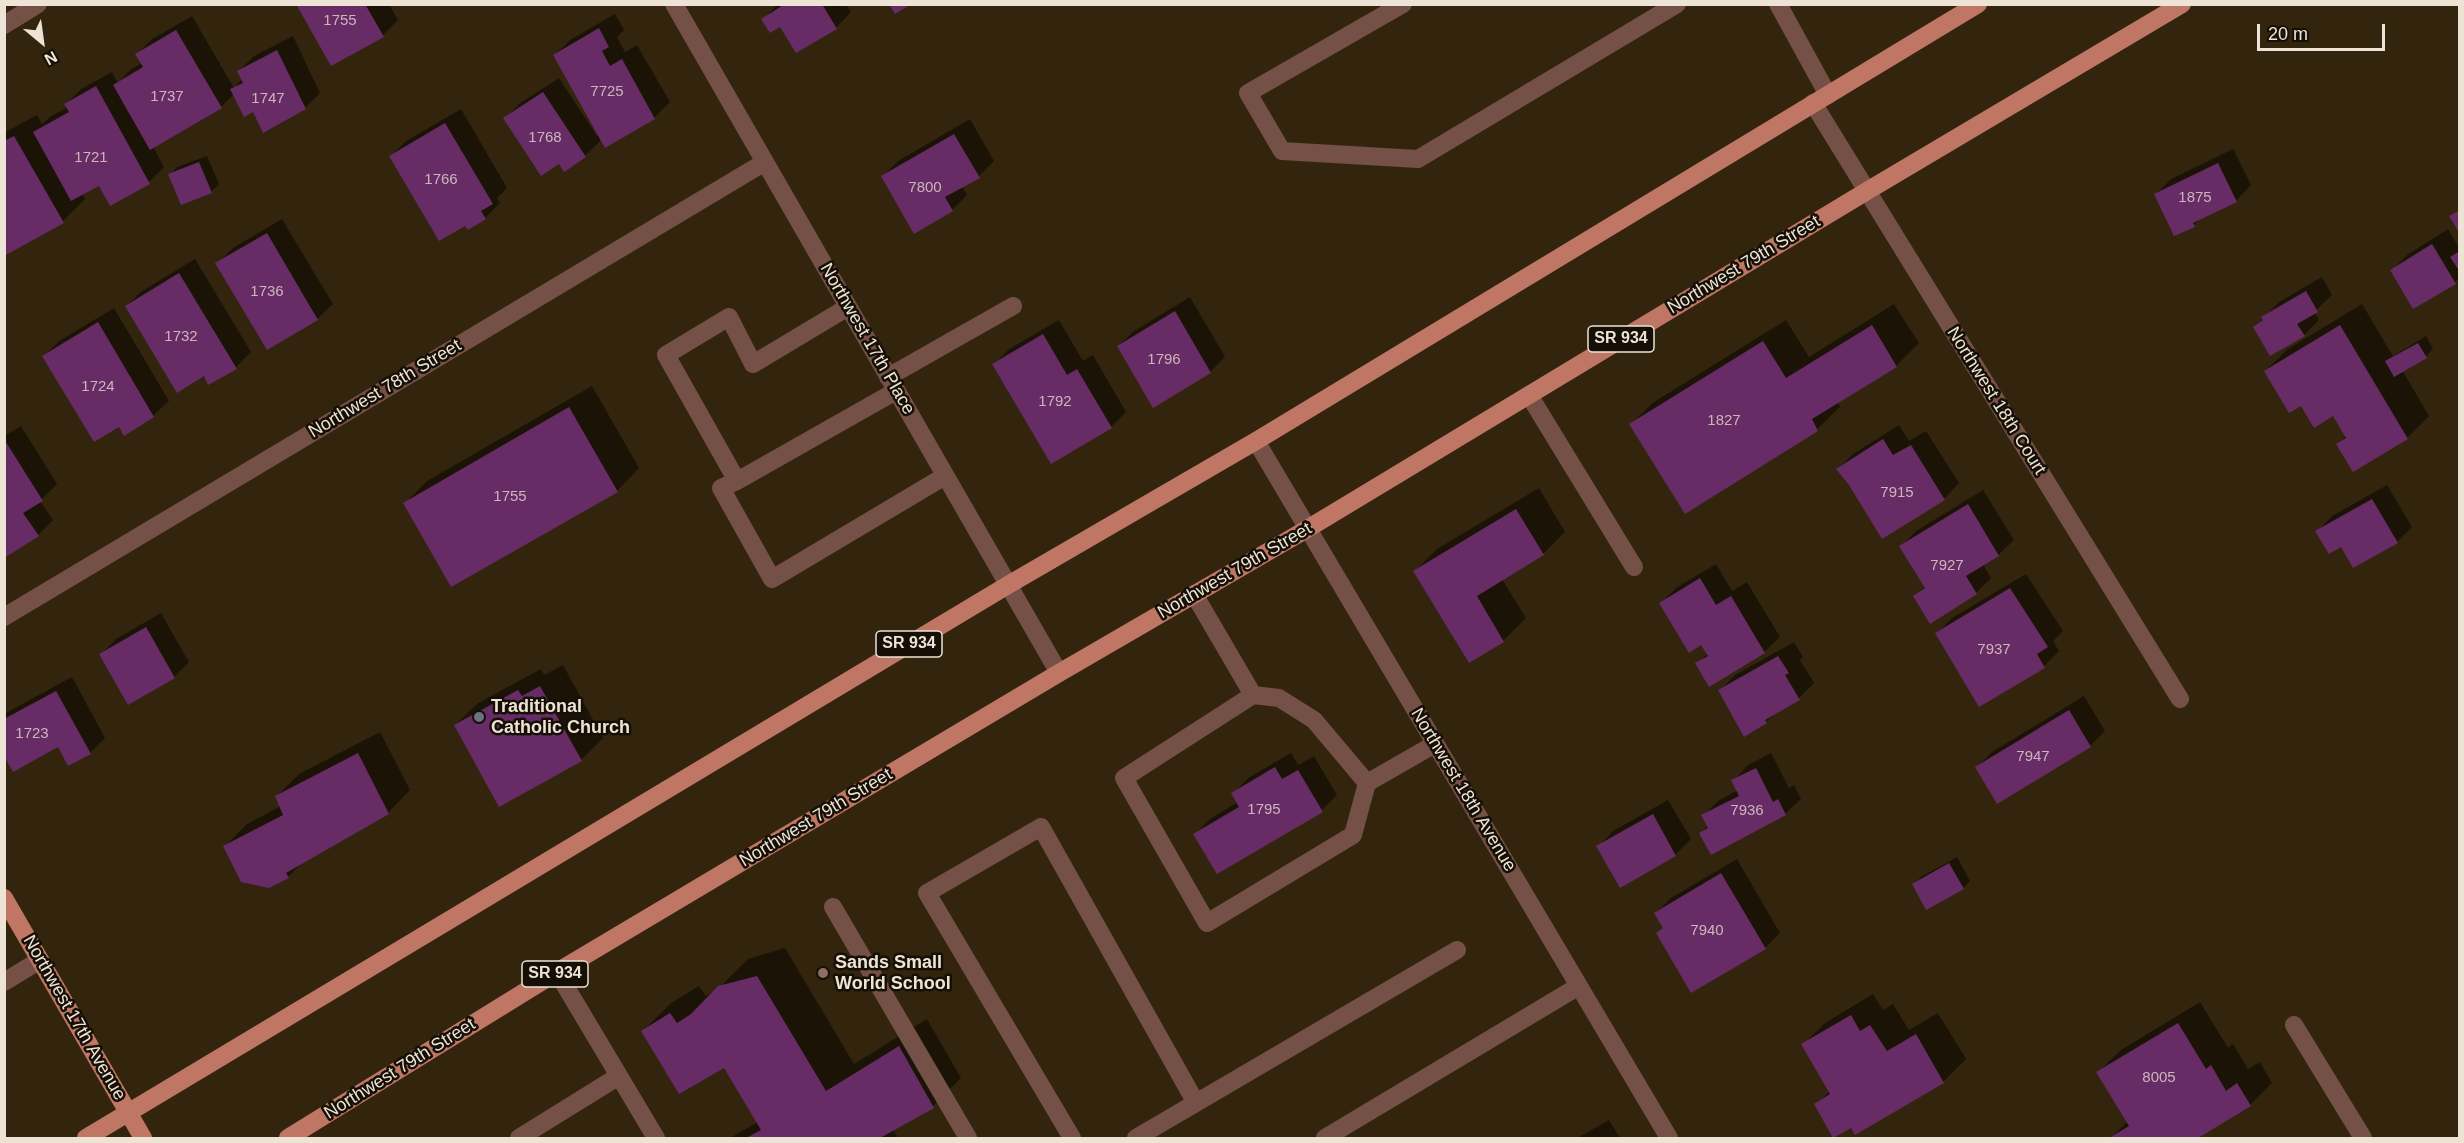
<!DOCTYPE html>
<style>
body{margin:0}
#map{position:relative;width:2464px;height:1143px;overflow:hidden;background:#33250d;font-family:Helvetica,sans-serif}
canvas{display:block}
.frame{position:absolute;inset:0;border:6px solid #ede4d6;pointer-events:none}
.north{position:absolute;left:12px;top:12px;width:60px;height:60px;-webkit-text-stroke:4px #160f06;paint-order:stroke;rotate:151deg;font-size:16px;font-weight:700;line-height:24px;text-align:center;color:#ede4d6}
.north::after{content:'';display:block;margin:auto;width:21px;height:27px;background:#ede4d6;clip-path:polygon(50% 0,100% 100%,50% 72%,0 100%)}
.scale{position:absolute;left:2257px;top:24px;width:128px;height:27px;box-sizing:border-box;border:3px solid #ede4d6;border-top:0;padding-left:8px;font-size:18px;line-height:21px;white-space:nowrap;color:#ede4d6;-webkit-text-stroke:4px #160f06;paint-order:stroke}
</style>
<div id="map">
<canvas width="2464" height="1143"></canvas>
<div class="frame"></div>
<div class="north">N</div>
<div class="scale">20 m</div>
</div>
<script>
const ctx = document.querySelector('canvas').getContext('2d');
ctx.lineJoin = 'round';
function fill(path, color) { ctx.fillStyle = color; ctx.fill(path, 'evenodd'); }
function strokePath(path, color, width, dash) { ctx.strokeStyle = color; ctx.lineWidth = width; ctx.lineCap = dash ? 'butt' : 'round'; ctx.setLineDash(dash || []); ctx.stroke(path); }
function write(font, color, halo, rows, align = 'center') {
  ctx.font = font + ' Helvetica,sans-serif'; ctx.lineWidth = 5; ctx.setLineDash([]); ctx.textBaseline = 'middle'; ctx.strokeStyle = halo; ctx.fillStyle = color; for (const [text, x, y, turn = 0] of rows) {
    ctx.save(); ctx.translate(x, y); ctx.rotate((+turn || 0) * Math.PI / 180); ctx.textAlign = isNaN(turn) ? turn : align; if (halo) ctx.strokeText(text, 0, 0); ctx.fillText(text, 0, 0); ctx.restore();
  }
}
fill(new Path2D(`
 M298,4h91l9,16 -15,15z
 M778,4h68l5,8 -15,16 -73,-9z
 M615,14l9,16 -7,7 8,15 12,-7 33,57 -16,16 -49,28 -3,-7 -17,17 -26,6 -54,-43 15,-16 39,-25 38,58 2,-2 -44,-79 15,-15z
 M192,16l42,72 8,-9 -4,-7 16,-16 39,-20 27,57 -15,15 -52,2 -19,-16 -13,13 -68,39 11,21 -15,15 -38,22 -12,-20 -17,9 3,6 -22,22 -59,33v-121l33,-18 5,9 8,-7 18,-10 -2,-3 15,-15 31,-17 6,11 12,-13 12,-7 -5,-9 15,-15z
 M461,109l46,79 -10,10 3,5 -15,15 -94,-62 15,-15z
 M970,119l24,42 -15,15 -17,10 5,9 -15,15 -69,-34 15,-15z
 M2233,149l18,36 -15,16 -33,15 -9,9 -19,9 -19,-40 15,-15z
 M207,156l12,28 -8,8 -41,-17 7,-8z
 M282,219l51,85 -16,15 -49,29 -51,-84 16,-16z
 M2448,229l12,20v29l-5,4 -63,-12 15,-15z
 M195,259l56,93 -15,15 -32,7 -78,-68 16,-15z
 M2322,277l10,18 -18,17 5,8 -15,15 -49,-8 24,-25z
 M1190,297l35,60 -15,15 -92,-26 16,-15z
 M1894,304l25,39 -23,23 -59,36 3,5 -23,22 -131,83 -55,-88 23,-22 132,-82 23,37z
 M2362,304l31,52 33,-20 7,13 -7,7 -24,14 27,46 -22,22 -69,6 9,-9 -13,-21 -32,-10 -37,-33 23,-22z
 M114,308l55,93 -16,15 -34,9 -75,-69 15,-15z
 M1059,320l24,41 10,-6 33,57 -15,15 -117,-63 15,-15z
 M592,386l47,82 -22,23 -212,12 22,-22z
 M1899,425l10,16 17,-10 33,52 -15,16 -93,-15 -13,-15 15,-15z
 M21,426l36,58 -17,17 13,19 -15,15 -34,21v-120z
 M2387,485l25,42 -15,15 -56,3 -24,-13 15,-16z
 M1539,488l26,44 -22,22 -41,25 24,39 -23,23 -34,20 -54,-90 22,-22z
 M1983,490l31,50 -16,15 -15,9 8,14 -15,15 -61,3 10,-10 -24,-40 15,-15z
 M1716,564l16,27 15,-9 33,55 -16,15 -67,12 11,-11 -6,-10 -41,-40 15,-15z
 M2026,574l37,57 -10,10 6,10 -15,15 -65,39 -42,-72 15,-15z
 M161,613l28,49 -15,15 -73,-23 15,-15z
 M1794,642l9,15 -3,3 14,23 -15,15 -21,13 -12,11 -46,-32 15,-15z
 M563,665l40,73 -22,22 -126,-35 23,-22 63,-34 3,6z
 M72,677l33,61 -15,15 -32,-8 -54,8v-39z
 M2084,696l21,35 -15,15 -113,21 15,-15z
 M380,732l30,58 -22,23 -84,48 -16,16 -20,10 -43,-41 22,-22 34,-18 -5,-9 23,-23z
 M1291,753l7,12 16,-9 23,39 -15,15 -127,24 15,-15 28,-17 -5,-8 15,-16z
 M1771,753l18,35 5,-3 7,14 -16,15 -74,39 -10,-20 8,-8 -6,-9 15,-15 20,-11 -5,-9 15,-16z
 M1668,800l23,39 -16,16 -55,31 -22,-39 15,-16z
 M1957,857l13,24 -7,7 -49,-4 7,-7z
 M1737,859l43,74 -15,15 -109,-35 15,-15z
 M785,948l69,116 73,-45 34,59 -28,28 -40,24 5,8h-168l28,-16 -33,-56 -82,-35 28,-28 28,-17 7,10 13,-8 29,-29z
 M1873,994l10,16 10,-6 16,26 29,-17 28,46 -23,23 -87,51 -4,-7 -36,-21 14,-14 -27,-46 22,-22z
 M2200,1002l28,46 5,-4 15,25 12,-7 12,21 -22,22 -55,33h-84l17,-17 -30,-49 23,-22z
 M1609,1120l11,18h-43z`), '#0007');
fill(new Path2D(`
 M296,4h69l19,33 -53,29z
 M785,4h37l15,25 -41,24 -16,-26 -10,6 -9,-14z
 M889,4h22l-16,10z
 M599,28l10,19 -7,4 8,15 12,-7 33,60 -50,29 -52,-93z
 M176,30l46,78 -72,42 -37,-65 30,-18 -8,-13z
 M277,50l29,59 -43,24 -10,-21 -9,5 -14,-28 13,-6 -6,-12z
 M96,86l54,98 -40,22 -11,-20 -28,15 -38,-69 36,-20 -5,-8z
 M543,92l43,65 -22,15 -5,-8 -18,12 -38,-58z
 M445,123l48,81 -12,7 5,8 -18,11 -3,-4 -26,15 -50,-85z
 M954,134l26,44 -35,19 8,14 -39,23 -33,-58z
 M14,136l50,87 -60,33v-115z
 M199,162l13,31 -31,12 -13,-31z
 M2218,163l19,39 -44,21 2,4 -21,9 -20,-42z
 M2460,210v24l-11,-18z
 M267,233l51,87 -51,30 -52,-87z
 M2432,244l24,40 -43,25 -23,-39z
 M2460,251v21l-10,-15z
 M179,273l58,96 -29,16 -4,-9 -27,17 -52,-87z
 M2306,291l12,21 -21,12 8,12 -35,20 -17,-29 10,-7 -2,-3z
 M1175,311l36,62 -58,35 -36,-62z
 M98,322l56,95 -30,19 -5,-9 -25,15 -52,-86z
 M1872,325l25,42 -85,52 6,12 -133,83 -56,-90 134,-83 23,37z
 M2340,325l68,114 -55,33 -17,-28 10,-6 -13,-22 -19,12 -13,-22 -12,7 -25,-42z
 M1043,334l24,41 10,-6 35,59 -61,36 -59,-100z
 M2418,343l9,15 -33,19 -9,-16z
 M569,407l49,85 -167,95 -48,-84z
 M4,439l39,62 -20,12 16,23 -35,22z
 M1883,439l10,16 18,-10 34,55 -63,39 -33,-54 -13,-16z
 M2372,499l26,44 -45,25 -12,-21 -12,7 -14,-23z
 M1968,504l31,52 -33,20 11,18 -47,30 -17,-28 12,-8 -26,-42z
 M1516,509l28,46 -67,41 27,46 -35,21 -56,-92z
 M1700,578l16,27 15,-9 34,57 -56,34 -14,-24 13,-7 -7,-11 -12,8 -30,-50z
 M2010,588l38,59 -11,7 8,14 -66,39 -44,-74z
 M146,627l29,51 -47,27 -29,-51z
 M1778,656l11,17 -4,2 15,25 -35,20 2,3 -23,14 -26,-47z
 M540,686l42,75 -83,46 -45,-82 64,-35 4,6z
 M56,691l35,63 -23,12 -10,-19 -45,25 -9,-16v-37z
 M2069,710l22,37 -94,57 -22,-37z
 M358,753l31,61 -103,59 3,5 -20,10 -28,-6 -18,-36 60,-31 -8,-19z
 M1275,767l7,12 16,-9 25,42 -106,62 -24,-40 46,-27 -8,-14z
 M1756,768l17,34 5,-3 8,16 -75,40 -12,-22 9,-5 -7,-13 38,-19 -8,-16z
 M1653,814l23,42 -56,32 -24,-42z
 M1949,863l15,26 -38,21 -14,-26z
 M1721,873l45,76 -75,44 -35,-60 7,-5 -9,-15z
 M757,976l69,115 73,-45 35,62 -54,30h-134l15,-8 -37,-62 -45,26 -38,-63 29,-18 7,10 14,-9 27,-28z
 M1851,1015l9,16 10,-6 17,26 29,-17 28,49 -89,52 -4,-7 -18,10 -19,-34 16,-10 -29,-50z
 M2178,1023l28,46 5,-4 15,26 11,-8 14,23 -53,32h-89l20,-12 -33,-54z`), '#672c65');
strokePath(new Path2D(`
 M674,4l385,669
 M1403,4l-155,89 34,58 136,8 259,-155
 M1778,4l50,91
 M4,25l34,-21
 M1813,103l367,596
 M848,307l-95,57 -24,-47 -63,38 71,126 159,-90
 M888,377l125,-71
 M1529,395l105,172
 M1256,441l413,697
 M737,481l-16,7 51,91 173,-103
 M1194,594l59,101 -129,83 83,145 146,-88 14,-52 -53,-63 -35,-22 -26,-3
 M4,617l761,-455
 M1367,783l68,-39
 M833,907l135,231
 M557,972l99,166
 M4,982l36,-22
 M2294,1025l69,113
 M519,1138l100,-62
 M1072,1138l-145,-245 114,-66 155,276
 M1136,1138l321,-188
 M1325,1138l254,-152`), '#745047', 18);
strokePath(new Path2D(`
 M4,898l139,240
 M86,1138l922,-553 248,-144 722,-437
 M288,1138l269,-166 502,-299 248,-144 560,-338 315,-187`), '#c07664', 18);
for (const [x, y, r, color] of [
 [479,717,6,"#6b7280"],
 [823,973,6,"#8d6e63"]
]) { const dot = new Path2D(); dot.arc(x, y, r, 0, 2 * Math.PI); ctx.fillStyle = color; ctx.fill(dot); strokePath(dot, '#160f06', 2); }
write('15px', '#ccb6ba', null, [
 ["1755",340,21],
 ["7725",607,92],
 ["1737",167,97],
 ["1747",268,99],
 ["1768",545,138],
 ["1721",91,158],
 ["1766",441,180],
 ["7800",925,188],
 ["1875",2195,198],
 ["1736",267,292],
 ["1732",181,337],
 ["1796",1164,360],
 ["1724",98,387],
 ["1792",1055,402],
 ["1827",1724,421],
 ["7915",1897,493],
 ["1755",510,497],
 ["7927",1947,566],
 ["7937",1994,650],
 ["1723",32,734],
 ["7947",2033,757],
 ["1795",1264,810],
 ["7936",1747,811],
 ["7940",1707,931],
 ["8005",2159,1078]
]);
for (const [x, y, w] of [
 [1621,339,66],
 [909,644,66],
 [555,974,66]
]) { const box = new Path2D(); box.roundRect(x - w / 2, y - 13, w, 26, 4.5); ctx.fillStyle = '#160f06'; ctx.fill(box); strokePath(box, '#ede4d6', 1.5); }
write('bold 16px', '#ede4d6', null, [
 ["SR 934",1621,339],
 ["SR 934",909,644],
 ["SR 934",555,974]
]);
write('18px', '#ede4d6', '#160f06', [
 ["Northwest 79th Street",1744,265,-31],
 ["Northwest 17th Place",867,339,60],
 ["Northwest 78th Street",385,389,-31],
 ["Northwest 18th Court",1996,401,58],
 ["Northwest 79th Street",1235,571,-30],
 ["Northwest 18th Avenue",1463,790,59],
 ["Northwest 79th Street",816,818,-31],
 ["Northwest 17th Avenue",74,1018,60],
 ["Northwest 79th Street",400,1069,-32]
]);
write('bold 18px', '#ede4d6', '#160f06', [
 ["Traditional",491,707],
 ["Catholic Church",491,728],
 ["Sands Small",835,963],
 ["World School",835,984]
], 'left');
</script>
